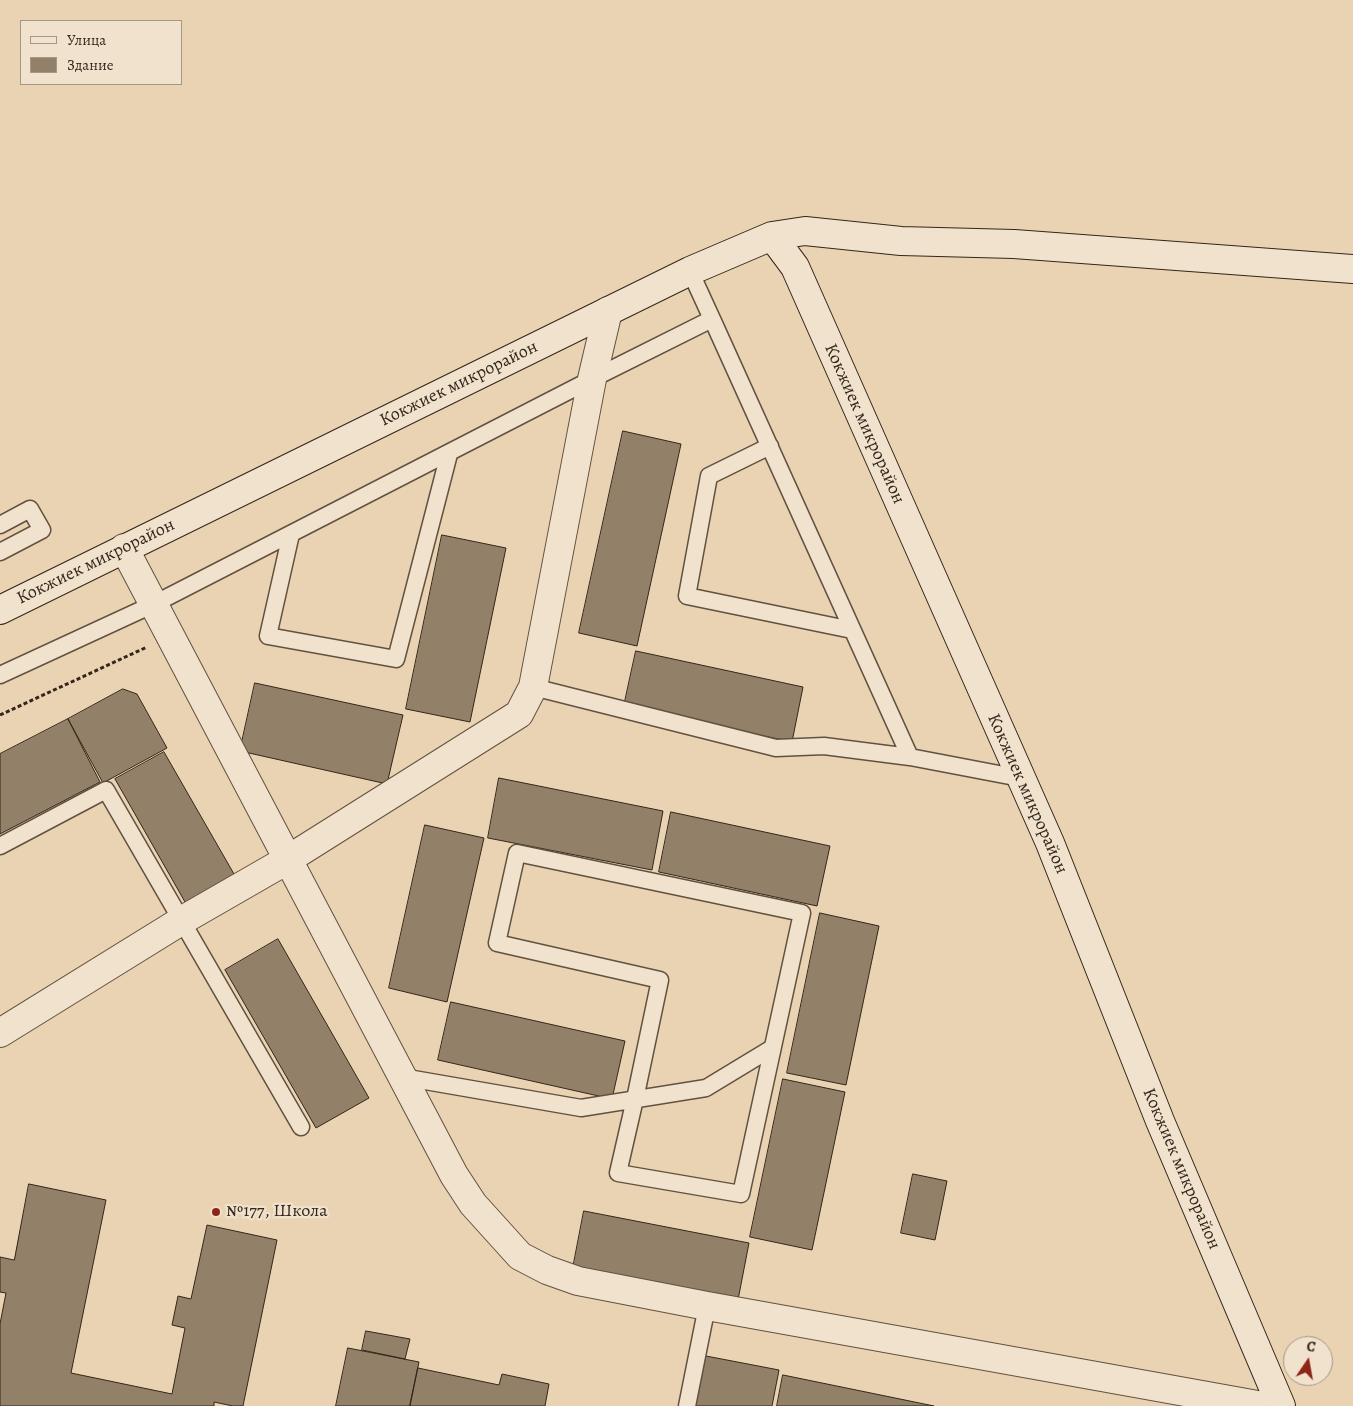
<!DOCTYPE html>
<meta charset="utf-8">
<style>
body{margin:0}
#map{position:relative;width:1353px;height:1406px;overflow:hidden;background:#ead3b2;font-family:Alegreya,serif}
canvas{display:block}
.legend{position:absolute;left:20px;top:20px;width:162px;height:65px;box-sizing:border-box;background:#f1e2cd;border:1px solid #a59785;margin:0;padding:6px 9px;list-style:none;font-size:15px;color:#33261a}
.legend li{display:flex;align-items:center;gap:10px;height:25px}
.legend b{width:25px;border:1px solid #a59785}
.north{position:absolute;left:1283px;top:1336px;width:50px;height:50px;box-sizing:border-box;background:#f1e2cd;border:1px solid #a59785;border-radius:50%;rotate:12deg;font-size:14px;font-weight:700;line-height:20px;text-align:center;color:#33261a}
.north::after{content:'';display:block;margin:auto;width:18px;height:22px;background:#8f2418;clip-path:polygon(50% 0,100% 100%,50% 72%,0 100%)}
</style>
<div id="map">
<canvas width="1353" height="1406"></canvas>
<ul class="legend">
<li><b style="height:6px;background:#f1e2cd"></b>Улица</li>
<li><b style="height:14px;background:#928069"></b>Здание</li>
</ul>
<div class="north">С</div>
</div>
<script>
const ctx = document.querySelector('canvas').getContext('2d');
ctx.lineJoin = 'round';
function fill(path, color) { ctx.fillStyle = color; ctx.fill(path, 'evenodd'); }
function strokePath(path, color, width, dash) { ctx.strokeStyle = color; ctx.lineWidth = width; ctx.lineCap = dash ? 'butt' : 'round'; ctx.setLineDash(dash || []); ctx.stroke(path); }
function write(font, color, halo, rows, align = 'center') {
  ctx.font = font + ' Alegreya,serif'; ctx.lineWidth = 4.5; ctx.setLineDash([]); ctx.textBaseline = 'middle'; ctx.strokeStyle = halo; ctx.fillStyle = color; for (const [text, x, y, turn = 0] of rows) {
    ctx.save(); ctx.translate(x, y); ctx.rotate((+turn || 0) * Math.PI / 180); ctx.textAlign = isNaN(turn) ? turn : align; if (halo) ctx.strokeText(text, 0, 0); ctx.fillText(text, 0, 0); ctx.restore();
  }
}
const building = new Path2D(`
 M623,431l58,13 -44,202 -58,-13z
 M442,535l64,13 -36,174 -64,-13z
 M636,651l167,36 -11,55 -168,-36z
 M255,683l148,32 -16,69 -147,-33z
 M123,689l14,5 30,54 -64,35 -35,-64z
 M68,719l32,63 -100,52v-80z
 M164,752l74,129 -49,28 -74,-130z
 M499,778l164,33 -11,59 -164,-32z
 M671,812l159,34 -13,60 -158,-34z
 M425,825l59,13 -37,164 -58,-14z
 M820,913l59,13 -33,159 -59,-12z
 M278,939l91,159 -53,30 -91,-158z
 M451,1002l174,39 -13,58 -174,-39z
 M783,1079l62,13 -33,158 -62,-13z
 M913,1174l34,7 -12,59 -34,-7z
 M29,1184l77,16 -35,173 101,21 13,-66 -13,-3 6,-29 13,3 16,-74 70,15 -34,166h-10l-19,-4v4h-214v-82l6,-31 -6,-1v-35l14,3z
 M584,1211l165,32 -11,57 -165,-32z
 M366,1331l44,8 -5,20 -43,-9z
 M348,1348l71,14 -9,44h-74z
 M706,1356l73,14 -7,36h-76z
 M418,1368l81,17 3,-11 47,10 -4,22h-135z
 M783,1375l151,31h-157z`);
fill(building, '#928069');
strokePath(building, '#33261a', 1);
const lane = new Path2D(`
 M690,271l22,48
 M770,446l-61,30 -22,120 165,34
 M0,525l30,-16 12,21 -42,22
 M291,534l-23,102 128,23 53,-205
 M0,675l154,-71 438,-225 120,-60 198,438 110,21
 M533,687l243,61 48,-2 86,11
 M0,846l106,-56 195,337
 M517,853l285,60 -61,281 -123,-21 17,-74 25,-119 -163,-37z
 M402,1077l179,31 125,-20 66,-40
 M687,1406l20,-100`);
const street = new Path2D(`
 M124,548l330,627 19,29 47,52 27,14 31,11 129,25 556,100
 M0,1033l181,-112 106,-61 232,-146 14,-27 59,-308 16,-68`);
const secondary = new Path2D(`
 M772,236l23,31 255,576 110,278 121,285
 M0,610l690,-339 82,-35 33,-5 96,10 113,3 339,25`);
strokePath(lane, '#615140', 19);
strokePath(street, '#615140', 30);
strokePath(secondary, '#33261a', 30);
strokePath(new Path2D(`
 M0,715l147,-68`), '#33261a', 3, [4, 2.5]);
strokePath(lane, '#f1e2cd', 16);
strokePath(street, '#f1e2cd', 28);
strokePath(secondary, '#f1e2cd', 28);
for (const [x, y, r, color] of [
 [216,1212,5,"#8f2418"]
]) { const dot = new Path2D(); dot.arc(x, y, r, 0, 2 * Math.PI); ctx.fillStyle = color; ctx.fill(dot); strokePath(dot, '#f1e2cd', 2); }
write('18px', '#33261a', '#f1e2cd', [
 ["Кокжиек микрорайон",459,384,-26],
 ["Кокжиек микрорайон",864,424,66],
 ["Кокжиек микрорайон",96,562,-26],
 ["Кокжиек микрорайон",1027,794,66],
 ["Кокжиек микрорайон",1181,1169,67]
]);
write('18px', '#33261a', '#f1e2cd', [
 ["№177, Школа",226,1212]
], 'left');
</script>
